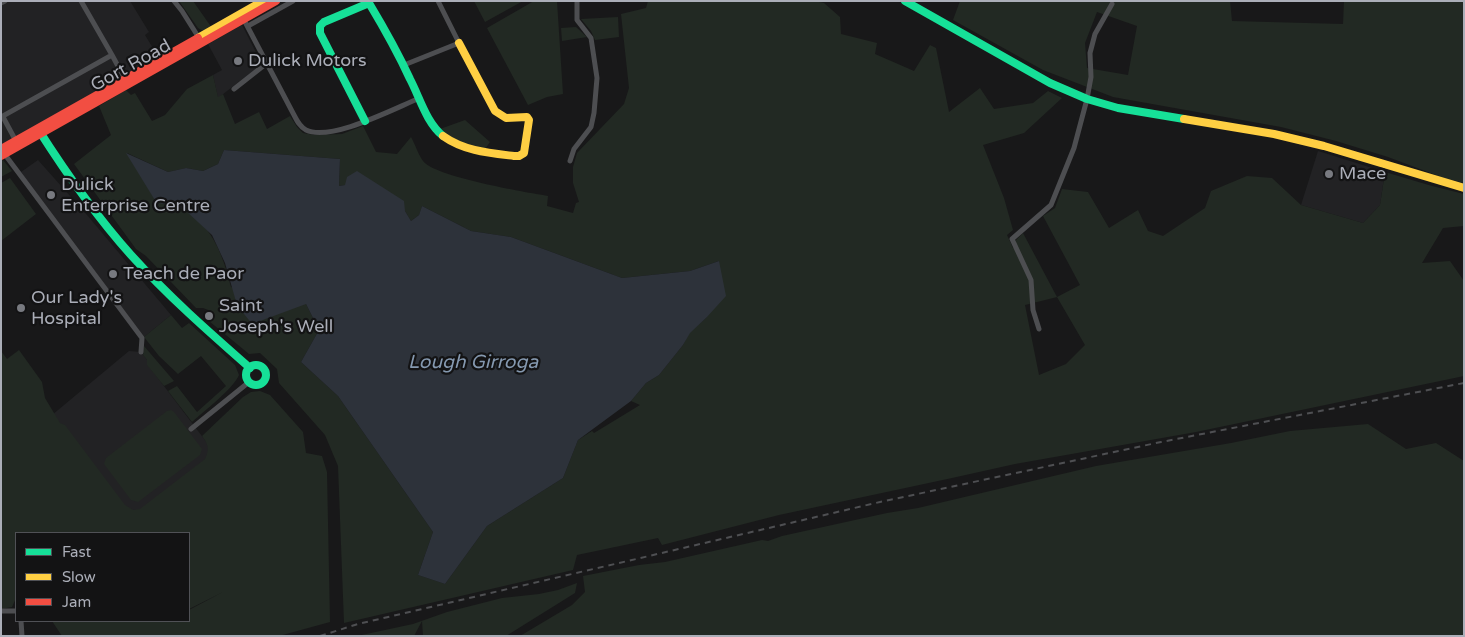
<!DOCTYPE html>
<style>
body{margin:0}
#map{position:relative;width:1465px;height:637px;overflow:hidden;background:#181819;font-family:"Varela Round",sans-serif}
canvas{display:block}
.frame{position:absolute;inset:0;border:2px solid #abaeb8;pointer-events:none}
.legend{position:absolute;left:15px;top:532px;width:175px;height:90px;box-sizing:border-box;background:#131314;border:1px solid #505156;margin:0;padding:6px 9px;list-style:none;font-size:15px;color:#abaeb8}
.legend li{display:flex;align-items:center;gap:10px;height:25px}
.legend b{width:25px;border:1px solid #505156}
</style>
<div id="map">
<canvas width="1465" height="637"></canvas>
<div class="frame"></div>
<ul class="legend">
<li><b style="height:6px;background:#16e098"></b>Fast</li>
<li><b style="height:6px;background:#ffcf43"></b>Slow</li>
<li><b style="height:6px;background:#f24e42"></b>Jam</li>
</ul>
</div>
<script>
const ctx = document.querySelector('canvas').getContext('2d');
ctx.lineJoin = 'round';
function fill(path, color) { ctx.fillStyle = color; ctx.fill(path, 'evenodd'); }
function strokePath(path, color, width, dash) { ctx.strokeStyle = color; ctx.lineWidth = width; ctx.lineCap = dash ? 'butt' : 'round'; ctx.setLineDash(dash || []); ctx.stroke(path); }
function write(font, color, halo, rows, align = 'center') {
  ctx.font = font + ' "Varela Round",sans-serif'; ctx.lineWidth = 4.5; ctx.setLineDash([]); ctx.textBaseline = 'middle'; ctx.strokeStyle = halo; ctx.fillStyle = color; for (const [text, x, y, turn = 0] of rows) {
    ctx.save(); ctx.translate(x, y); ctx.rotate((+turn || 0) * Math.PI / 180); ctx.textAlign = isNaN(turn) ? turn : align; if (halo) ctx.strokeText(text, 0, 0); ctx.fillText(text, 0, 0); ctx.restore();
  }
}
fill(new Path2D(`
 M1,1h129l19,31 -4,3 14,23 -158,88z
 M242,25l20,39 -44,34 -5,-23 9,-5 -14,-26z
 M1318,151l67,21 -5,33 -17,18 -62,-18z
 M38,160l49,55 84,100 -27,22 -113,-148 -10,-17z
 M129,351l12,1 6,8 1,5 66,87 -82,68 -80,-105z`), '#222224');
fill(new Path2D(`
 M179,1h14l19,27c-6,3 -8,4 -14,0z
 M474,1h49l-38,21z
 M534,1h23l6,93 -16,3 -19,8 -41,-77z
 M648,1h166l10,2 16,14 1,17 36,9 -2,11 39,17 16,-26 6,3 13,64 31,-24 14,21 39,-6 15,-12 14,7 -38,35 -41,12 21,53 9,32 -6,5 6,13 3,-8 7,-7 34,64 23,-12 -37,-69 12,-8 7,-19 26,3 21,36 29,-18 10,21 15,5 42,-28 6,-17 36,-15 25,2 29,27 62,18 17,-18 5,-33 47,14 32,8v32l-21,2 -21,35 28,-2 14,20v95l-268,56 -181,32 -63,14 -173,37 -117,30 -4,-7 -81,17 -4,15 -229,53 -6,-157 -13,-31 -46,-52 -2,-14 -17,-16 -11,1 -40,-33 2,-10 -8,-3h-7l-50,-52 -10,-7 -62,-85 37,-29 -12,-29 27,-16 5,5 4,-2 17,28 13,-6 22,-26 26,-14 5,22 5,-3 12,30 24,-12 8,17 23,-13 7,11 6,6 11,2 28,-1 21,-8 13,26 21,2 14,-17c4,7 7,17 12,24 12,16 102,31 125,35l-1,10 26,7 3,-10 3,-1 -6,-19v-16l4,-14 47,-49 5,-16 -8,-74 25,-6zM224,150l116,9 -1,27 6,-1 60,26 6,10 8,-6 3,-9 49,25 40,6 111,41 68,-7 29,-10 -13,57 -17,15 -6,12 -24,30 -13,8 -15,18 9,4 -46,28 -2,-2 -14,9 -15,38 -76,48 -42,58 -27,-9 15,-43 -95,-136 -37,-34 18,-32 -13,-26 -75,-17c-8,-31 -17,-58 -45,-76 -7,-6 -21,-7 -30,-10l-29,-48 41,19 18,-4 17,3 15,-7zM1057,297l28,48 -19,19 -27,11 -14,-70z
 M960,1h270l2,20 111,3 1,-23h120v182l-20,-5 -56,-21 -52,-16 -55,-14 -168,-30 -70,-27 -90,-50zM1097,12l40,14 -9,49 -41,-7 -2,-25z
 M618,17l1,20 -24,3 -4,-9 -10,-12z
 M576,27l11,10 -25,4 -1,-13z
 M465,120l25,22 -5,7 -30,-9 -15,-11z
 M3,160l9,11 -11,6v-16z
 M10,178l26,36 -35,27v-58z
 M171,315l11,13 7,-5 46,42 4,10c-5,13 -36,37 -47,47l-24,-31 9,-5 20,26 29,-26 -25,-30 -23,18 -19,-18 -15,-19z
 M144,346l30,35 -10,5 -17,-21v-5l-4,-5z
 M19,350l23,32 3,16 15,25 5,2 60,80 8,5 7,-1 65,-50c5,-10 3,-15 -3,-23l41,-39 8,-5 9,-1 10,4 33,37 3,21 16,3 5,16 3,150 -51,14h-217l-10,-15h137v-11l34,-18 -34,17v-76h-173v65l-4,9 -11,2v-258l6,8z
 M171,410l3,2 28,37 -2,6 -62,47 -7,-2 -27,-36 2,-6 61,-47z
 M1368,424l38,25 30,-6 28,18v175h-944l52,-31 13,-13 -2,-16 56,-11 26,-3 97,-22 6,1 14,-5 105,-23 31,-5 178,-42 135,-23 59,-12z
 M577,583l-2,10 -69,43h-83l-1,-15 -8,15h-57l56,-12 34,-12 55,-14 37,-4 19,-4z`), '#222923');
fill(new Path2D(`
 M224,150l116,9 -1,27 6,-1 2,-8 10,-6 47,30 1,10 6,10 8,-6 3,-9 49,25 40,6 111,41 68,-7 29,-10 7,35 -20,22 -16,15 -7,12 -24,30 -13,8 -15,18 -53,39 -15,38 -76,48 -42,58 -27,-9 15,-43 -95,-136 -37,-34 18,-32 -13,-26 -54,20 -15,-19 -12,-42 -13,-28 -27,-25 -29,-8 -30,-49 42,19 18,-4 17,3 15,-7z`), '#2d323a');
strokePath(new Path2D(`
 M81,1l31,54
 M174,1l8,10 17,27
 M1,3l4,-2
 M243,18l51,97c3,6 6,12 12,15 25,12 89,-22 114,-32
 M248,26l45,-25
 M404,65l55,-22 -21,-42
 M234,89l33,-26
 M1,117l111,-62 14,26
 M3,117l14,26
 M3,152l139,186 -1,14
 M570,161l4,-12 17,-22 3,-14 3,-35 -6,-40 -14,-18v-19
 M1039,329l-6,-19 -2,-30 -19,-41 39,-34 23,-57 13,-49 4,-22 -1,-24 5,-19 17,-30
 M191,429l58,-47
 M1,611h15
 M21,621l1,15`), '#4d4e51', 5);
strokePath(new Path2D(`
 M905,1l145,82 37,16 31,9 66,11
 M365,121l-45,-88v-7l4,-4 45,-19c15,25 29,50 41,76 10,19 16,43 33,57
 M38,129c28,44 58,87 93,126 37,41 78,77 119,113
 M246 375a10 10 0 1 1 20 0a10 10 0 1 1-20 0Z`), '#16e098', 8);
strokePath(new Path2D(`
 M198,38l65,-37
 M1184,119l90,15 50,12 140,42
 M443,136c21,15 46,17 71,20h5l5,-3 5,-33 -2,-3 -21,1 -11,-7 -36,-68`), '#ffcf43', 8);
strokePath(new Path2D(`
 M1,149l197,-111
 M1,156l275,-155`), '#f24e42', 8);
strokePath(new Path2D(`
 M320,636l38,-12 522,-122 281,-60 303,-59`), '#4e4f52', 2, [6, 5]);
for (const [x, y, r, color] of [
 [238,61,5,"#787a80"],
 [1329,174,5,"#787a80"],
 [51,195,5,"#787a80"],
 [113,274,5,"#787a80"],
 [21,308,5,"#787a80"],
 [209,316,5,"#787a80"]
]) { const dot = new Path2D(); dot.arc(x, y, r, 0, 2 * Math.PI); ctx.fillStyle = color; ctx.fill(dot); strokePath(dot, '#131314', 2); }
write('18px', '#abaeb8', '#131314', [
 ["Dulick Motors",248,61],
 ["Mace",1339,174],
 ["Dulick",61,185],
 ["Enterprise Centre",61,206],
 ["Teach de Paor",123,274],
 ["Our Lady's",31,298],
 ["Hospital",31,319],
 ["Saint",219,306],
 ["Joseph's Well",219,327]
], 'left');
write('18px', '#abaeb8', '#131314', [
 ["Gort Road",131,66,-29]
]);
write('italic 19px', '#8599b0', '#131314', [
 ["Lough Girroga",473,363]
]);
</script>
